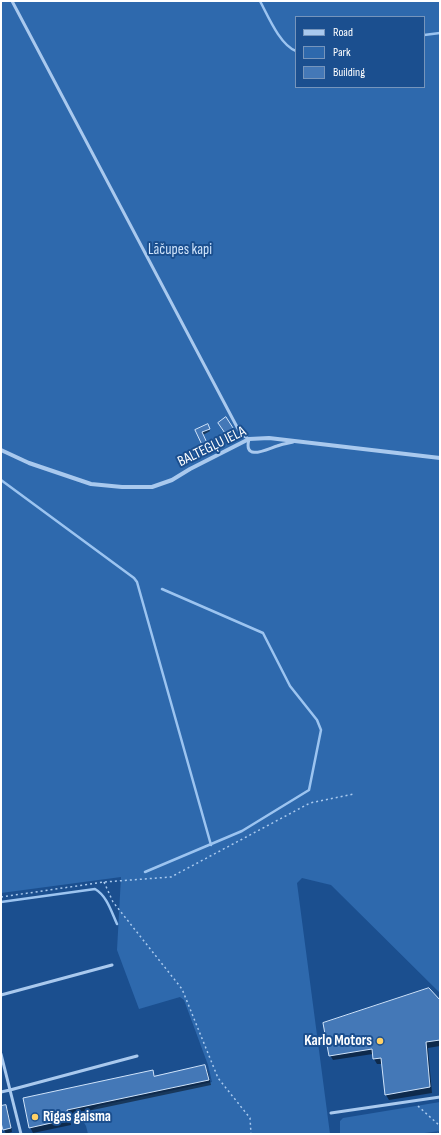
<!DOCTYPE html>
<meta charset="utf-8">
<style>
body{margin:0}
#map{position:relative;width:441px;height:1135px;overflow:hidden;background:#1b4f8f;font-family:"Sofia Sans Condensed",sans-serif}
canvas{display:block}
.frame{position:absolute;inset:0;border:2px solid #fff;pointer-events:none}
.legend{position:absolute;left:295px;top:16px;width:130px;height:72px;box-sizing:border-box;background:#1b4f8f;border:1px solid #7695bc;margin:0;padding:5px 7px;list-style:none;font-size:12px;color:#fff}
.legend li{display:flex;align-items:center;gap:8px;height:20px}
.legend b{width:20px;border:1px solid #7695bc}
</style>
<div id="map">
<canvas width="441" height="1135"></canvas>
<div class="frame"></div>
<ul class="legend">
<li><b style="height:5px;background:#a9c9ee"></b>Road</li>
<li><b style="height:11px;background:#2e69ad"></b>Park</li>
<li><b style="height:11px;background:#4478b7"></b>Building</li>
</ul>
</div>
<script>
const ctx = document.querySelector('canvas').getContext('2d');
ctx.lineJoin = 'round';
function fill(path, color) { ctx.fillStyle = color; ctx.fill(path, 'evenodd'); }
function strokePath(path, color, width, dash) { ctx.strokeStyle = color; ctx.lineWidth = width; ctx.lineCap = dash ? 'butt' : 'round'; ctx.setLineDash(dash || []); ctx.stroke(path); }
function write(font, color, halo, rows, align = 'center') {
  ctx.font = font + ' "Sofia Sans Condensed",sans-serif'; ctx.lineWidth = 4; ctx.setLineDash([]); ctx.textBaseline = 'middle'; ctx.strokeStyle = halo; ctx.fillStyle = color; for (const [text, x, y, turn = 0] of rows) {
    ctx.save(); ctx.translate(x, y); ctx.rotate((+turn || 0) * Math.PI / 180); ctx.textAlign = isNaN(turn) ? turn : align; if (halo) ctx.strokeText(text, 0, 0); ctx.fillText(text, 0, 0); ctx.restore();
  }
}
fill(new Path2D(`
 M1,1h439v992l-109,-108 -29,-7 -5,5 33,251h-242l-2,-8 -6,-10 18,-10 114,-24 -4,-17 -24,-65 -4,-3 -41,12 -22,-59 4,-73 -120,16zM296,17h128v70h-128z
 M440,1102v29l-23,3h-77v-13l3,-3z`), '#2e69ad');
fill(new Path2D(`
 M226,419l9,14 -6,5 -9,-15z
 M207,425l3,6 -7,4 5,13 -3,1 -9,-19z
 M440,1002v44l-12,2 4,45 -43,7 -3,-5 -4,-31h-5l-3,-5 -1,-5 -40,6 -3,-5z
 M205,1066l3,6 3,13 -142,30 2,10 -38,8 -3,-6 -6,-29 128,-27 3,6z
 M6,1106l2,4 4,22 -6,2 -3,-7h-2v-20z`), '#0007');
strokePath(new Path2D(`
 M260,1c8,15 20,44 36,50
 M424,35l16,-2
 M1,480l133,98 3,4 74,263
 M145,872l97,-41 67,-41 12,-60 -4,-10 -27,-34 -27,-53 -101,-44
 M1,902l94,-13c12,7 16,22 22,35`), '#9cc4f0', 2.5);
const building = new Path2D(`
 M226,417l9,14 -8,5 -9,-13z
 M208,424l2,5 -8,3 6,13 -5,2 -8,-17z
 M429,988l11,12v40l-14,2 4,45 -45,8 -4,-37 -8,1 -1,-10 -43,7 -6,-33z
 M205,1065l4,15 -142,30 2,9 -40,9 -6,-30 130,-28 1,6z
 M6,1105l5,23 -8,2 -2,-7v-17z`);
fill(building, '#4478b7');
strokePath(building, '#cfe3fa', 1);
strokePath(new Path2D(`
 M104,882l9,20 69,87 36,89 32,40 1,16
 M1,897l103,-15 67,-5 139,-74 44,-9
 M418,1106l22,20
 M436,1134l4,-1`), '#a9c9ee', 1.5, [2, 3]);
strokePath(new Path2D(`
 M12,1l225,426 5,8 7,4c-6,23 18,10 28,7 5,-2 11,-3 16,-4
 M1,995l111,-30
 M1,1054l9,36 127,-34
 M1,1092l9,-2 11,44
 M331,1113l109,-16`), '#a9c9ee', 3);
strokePath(new Path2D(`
 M1,450l28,13 62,21 31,3h30l20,-7 18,-11 59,-30 20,-1 171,20`), '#a9c9ee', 4);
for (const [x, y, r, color] of [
 [380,1041,4,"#ffd166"],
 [35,1117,4,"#ffd166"]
]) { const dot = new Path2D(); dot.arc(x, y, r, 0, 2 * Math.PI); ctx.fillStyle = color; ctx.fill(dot); strokePath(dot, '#1b4f8f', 1.5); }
write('15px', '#cfe3fa', '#1b4f8f', [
 ["Lāčupes kapi",180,250]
]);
write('15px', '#fff', '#1b4f8f', [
 ["BALTEGĻU IELA",212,447,-26]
]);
write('bold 15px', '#fff', '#1b4f8f', [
 ["Karlo Motors",372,1041],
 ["Rīgas gaisma",43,1117,"left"]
], 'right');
</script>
